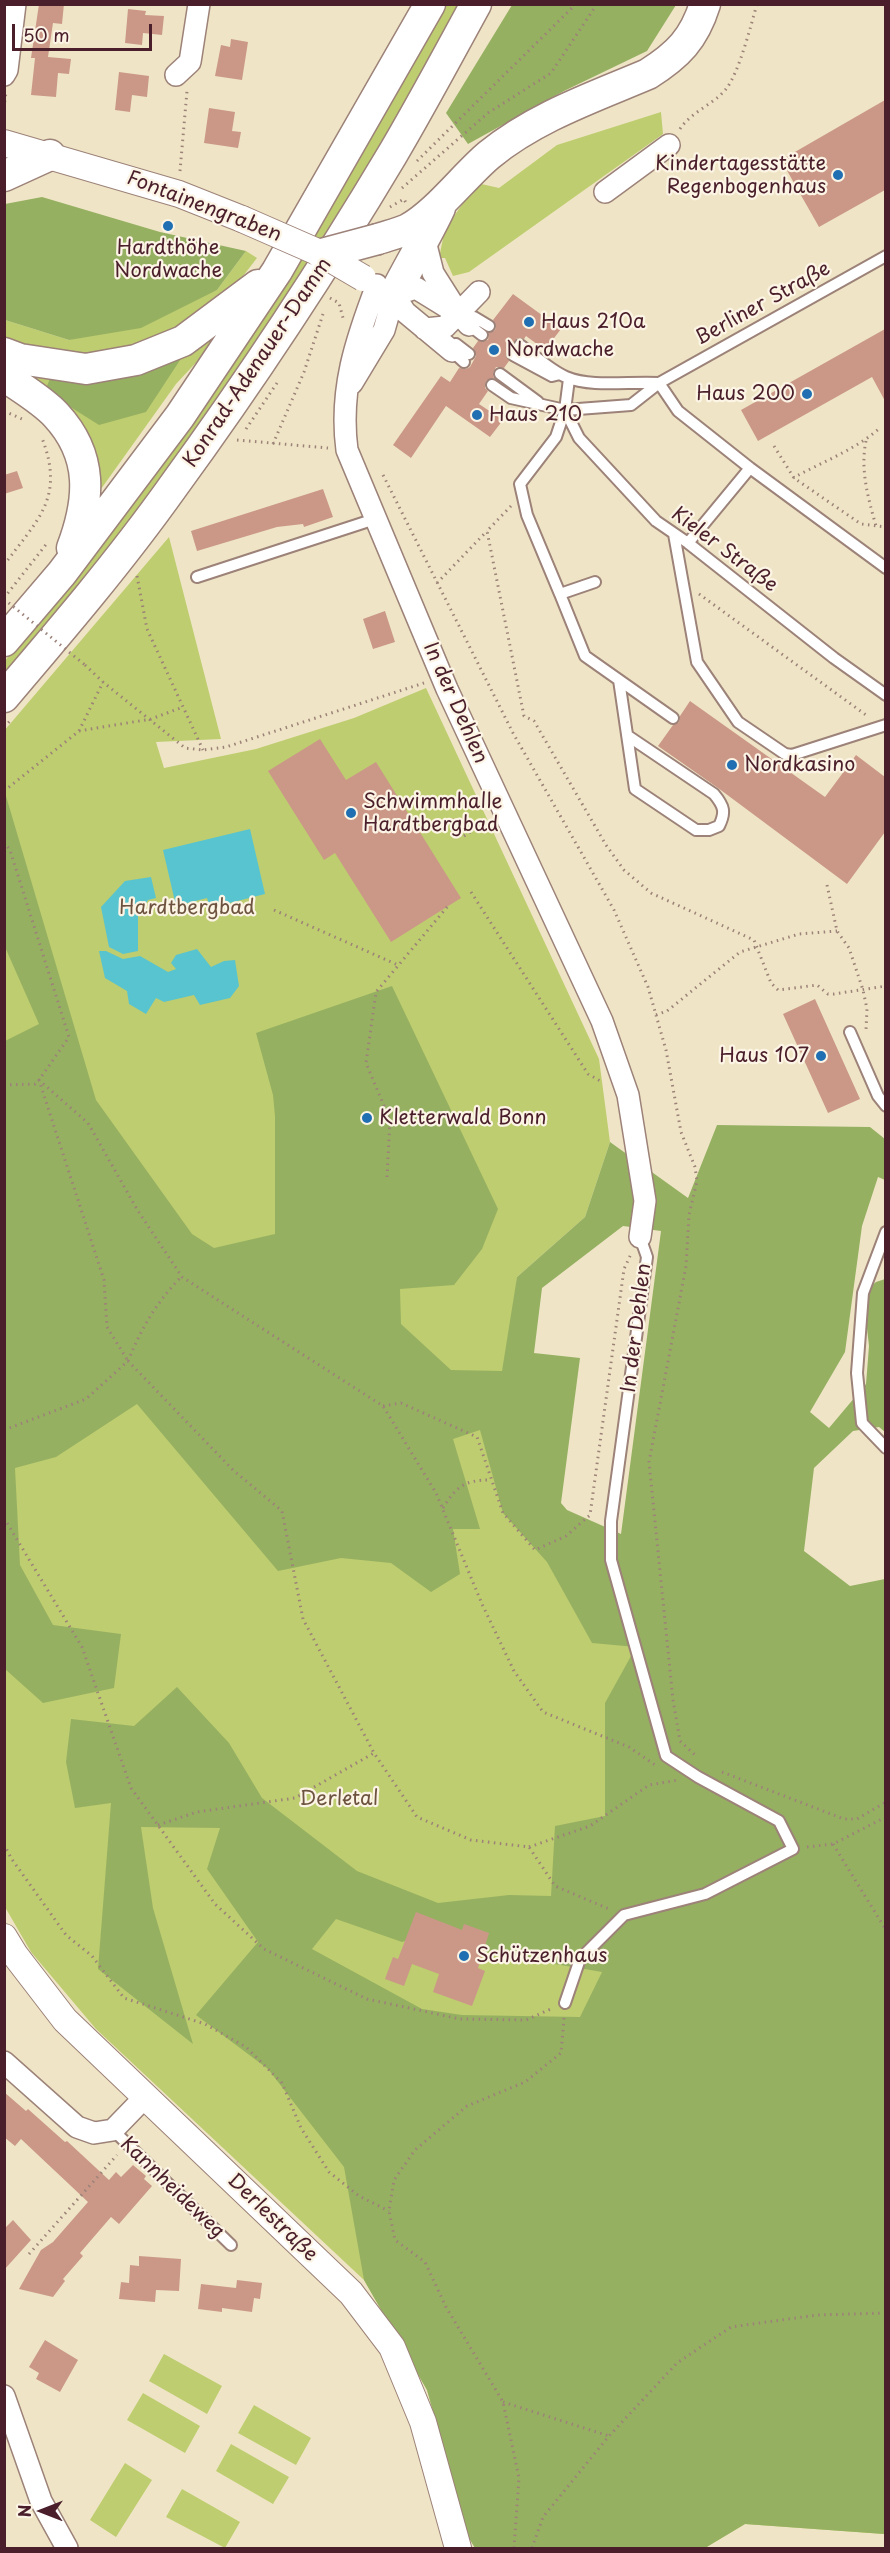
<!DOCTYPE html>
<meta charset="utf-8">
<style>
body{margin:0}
#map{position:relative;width:890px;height:2553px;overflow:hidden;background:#efe5c6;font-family:"Playpen Sans",sans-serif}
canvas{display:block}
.frame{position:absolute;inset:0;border:6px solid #4a1f2b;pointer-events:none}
.north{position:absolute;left:12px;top:2481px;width:60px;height:60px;-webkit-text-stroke:4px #fcf5e5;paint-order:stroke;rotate:270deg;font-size:16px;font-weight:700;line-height:24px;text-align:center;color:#4a1f2b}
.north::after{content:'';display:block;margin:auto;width:21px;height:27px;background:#4a1f2b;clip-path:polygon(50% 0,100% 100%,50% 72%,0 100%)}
.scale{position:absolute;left:12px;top:24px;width:140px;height:27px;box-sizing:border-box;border:3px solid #4a1f2b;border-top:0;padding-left:8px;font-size:18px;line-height:21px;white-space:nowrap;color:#4a1f2b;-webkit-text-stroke:4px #fcf5e5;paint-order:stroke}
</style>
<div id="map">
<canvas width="890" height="2553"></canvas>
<div class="frame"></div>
<div class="north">N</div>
<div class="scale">50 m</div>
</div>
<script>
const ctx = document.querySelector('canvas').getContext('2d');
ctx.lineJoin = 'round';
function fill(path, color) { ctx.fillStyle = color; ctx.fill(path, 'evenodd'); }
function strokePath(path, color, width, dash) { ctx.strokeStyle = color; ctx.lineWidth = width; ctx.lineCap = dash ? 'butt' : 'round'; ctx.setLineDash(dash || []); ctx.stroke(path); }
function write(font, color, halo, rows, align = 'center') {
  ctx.font = font + ' "Playpen Sans",sans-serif'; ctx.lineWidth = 4.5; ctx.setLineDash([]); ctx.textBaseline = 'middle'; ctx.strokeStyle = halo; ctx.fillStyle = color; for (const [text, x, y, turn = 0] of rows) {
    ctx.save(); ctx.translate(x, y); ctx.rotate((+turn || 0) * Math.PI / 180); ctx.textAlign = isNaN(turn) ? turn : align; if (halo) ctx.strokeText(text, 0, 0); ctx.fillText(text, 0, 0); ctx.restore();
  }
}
fill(new Path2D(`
 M445,5h17l-126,219 -174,259 -157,199v-21l363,-520z
 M661,112l2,22 -194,138 -16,4 -8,-18h-6l6,-29 32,-46 22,5 58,-43z
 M246,251l11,7 -31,40 -46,35 -100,27 -75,-20v-20l64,20 148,-50z
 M229,316l-12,24 -41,44 -80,112 -89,-132 177,-10z
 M169,537l52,202 -65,3 8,26 92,-19 98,-31 72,-30 173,371 11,83 -25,75 -68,60 -7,166 65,88 75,29 236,965 -2,9 -139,-10 -40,24h-230l-6,-10 -42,-148 -63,-110 -268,-251 -65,-77 -26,-45 -1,-1176z
 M164,2354l58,32 -15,28 -58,-33z
 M143,2393l57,33 -15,27 -58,-33z
 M254,2405l57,33 -15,27 -58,-32z
 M231,2444l58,33 -16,27 -57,-33z
 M125,2463l27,17 -36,57 -26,-17z
 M182,2489l58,33 -15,26 -59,-31z`), '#becd6f');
fill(new Path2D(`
 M512,5v-1l164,1 -29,46 -83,40 -96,53 -22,-31z
 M42,197l118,35 86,19 -29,39 -76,38 -72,12 -64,-20v-116z
 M184,354l-38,58 -47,13 -54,-34 6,-15z
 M6,796l90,304 96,134 22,14 61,-14v-118l-2,-21 -17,-62 136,-47 106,223 -16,40 -28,36 -54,4 1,35 50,46 51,1 15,-94 68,-60 25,-75 78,56 29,-73 153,2 15,12v41l-7,-3 -16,49 -17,126 -35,60 19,16 37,-44 3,-38 -6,-53 13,-11 9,-3v153l-6,-5 -26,4 -39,37 -10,83 46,35 35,-7 1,946 -2,9 -139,-10 -40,24h-230l-6,-10 -42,-148 -63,-110 -20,-113 -76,-98 -72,-54 62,-73 -51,-73 13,-41 -79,-1 12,81 40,136 -95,-75 13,-166 -36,5 -9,-46 5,-43 63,7 43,-39 52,56 33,55 95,73 81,32 71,-8 42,1 4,-70 50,-10v-113l31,-56 -44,-4 -45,-81 -44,-49 -23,-83 -27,9 27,90h-27l7,45 -29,18 -40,-29 -50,-5 -63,13 -141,-167 -81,53 -41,11 5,97 33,60 68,9 -7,54 -71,15 -38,-34v-628l34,-17 -34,-77 -1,-150zM623,1226l38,5 -40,303 -54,-24 -6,-7 19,-145 -46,-5 8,-65zM336,1919l66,23 30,-10 52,20 118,20 -22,45 -118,-2 -40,-6 -110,-60z`), '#96b062');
fill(new Path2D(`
 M250,829l15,65 -55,14 -3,-10 -31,8 -13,-56z
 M151,877l5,21 -8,2 -10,16v35l-15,3 -14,-7 -8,-40 24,-26z
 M197,949l14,18 13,-6 11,-1 4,26 -9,12 -30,7 -6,-10 -30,7 -8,-4 -10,16 -17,-10 -2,-13 -22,-13 -6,-27h7l17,8 17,-3 28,16 8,-3 -5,-6 5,-8z`), '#58c4d0');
fill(new Path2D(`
 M39,4h25l-2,20 -9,-1 -5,34 23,2 -2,15 -11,-1 -2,24 -25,-2 4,-37h-4z
 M128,9l18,2 -1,4 19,1 -2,19 -19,-2 -1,12 -17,-2z
 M231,39l17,3 -6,38 -27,-4 6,-31 9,2z
 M119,72l30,4 -2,21 -15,-2 -2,17 -15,-2z
 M885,100v90l-66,37 -38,-67z
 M209,108l26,4 -3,19 9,1 -3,16 -34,-5z
 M513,294l48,35 -16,21 -19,-14 -2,3 -7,-1 -4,10 -7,4 3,9 -5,7 -8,-1 -3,6 1,5 -8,3 -1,7 3,3 -9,13 24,16 -13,17 -44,-31 -35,52 -18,-13 48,-69 9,6 9,-14 7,1 4,-2 6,-11 -3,-8 5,-7 10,-1 1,-7 6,-3 1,-4 -3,-6z
 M885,329v72l-13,-24 -114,64 -17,-31z
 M17,471l6,17 -19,6v-19z
 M323,489l10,28 -29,10 -1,-3 -26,3 -80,24 -6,-20z
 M385,611l10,31 -22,7 -10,-30z
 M690,701l135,96 31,-42 29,22v55l-38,52 -129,-96 -60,-42 15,-21 6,-3 1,-6z
 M320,739l26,41 30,-18 85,136 -70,44 -56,-89 -11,7 -56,-89z
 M815,999l45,100 -32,14 -45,-99z
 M416,1912l46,18 2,-6 25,9 -11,35 7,3 -13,35 -39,-14 6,-18 -27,-10 -8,22 -19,-7 8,-22 5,2z
 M4,2092l22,19 2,-2 37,33 2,-1 42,39 7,-8 5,5 12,-12 13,11 -2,3 8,7 -33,38 -8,-7 -31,36 3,3 -20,23 2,2 -12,16 -34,-8 22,-39 12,-8 35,-40 -67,-63 -6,7 -11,-9z
 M13,2220l18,20 -27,30v-41z
 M139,2256l42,3 -2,32 -23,-1 -1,12 -36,-3 2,-17 8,1 1,-18 9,1z
 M237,2280l25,3 -2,16 -6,-1 -2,14 -30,-4v4l-24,-3 3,-25 35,4z
 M45,2340l33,20 -18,32 -24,-13 3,-6 -10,-6z`), '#cb9888');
const service = new Path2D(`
 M474,317l15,9
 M469,325l13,10
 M456,344l13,10
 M520,345c14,10 30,25 46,32 26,11 64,4 93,6
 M452,351l12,11
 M513,355l39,21 8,-2
 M500,374l38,28
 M569,379l-4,31 -9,27 -36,47 7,31 33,79 35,-12
 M659,383l19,28 72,57 136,100
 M492,385l19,13 54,12 66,-5 28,-22 227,-127
 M565,410l14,28 77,83 32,22 146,115 52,37
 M674,534l23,128 41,60 47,32 7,1 94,-30
 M688,543l62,-75
 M197,577l178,-58
 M560,594l25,62 88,62
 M619,680l16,109 61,41h13l10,-4c7,-14 5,-20 -5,-32l-86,-58
 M850,1032l28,64 8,10
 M886,1232l-23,61 -6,80 5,50 24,25
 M565,2003l15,-44 44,-44 81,-21 88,-45 -14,-28 -81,-44 -32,-21 -55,-196v-39l36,-264 -7,-20
 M113,2130l118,115`);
const minor = new Path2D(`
 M4,75l3,-5 8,-66
 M176,75l14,-13 9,-58
 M605,192l64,-47
 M425,241l8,32 26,41 10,11
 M377,285c-21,55 -38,105 -30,165l100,239 155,332 26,74 17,106 -5,36
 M394,295l22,-7 39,24
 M394,295l11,17 47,39
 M425,329l20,-2 34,-35
 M352,383l32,-53 10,-35
 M4,2062l73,65 17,6 19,-3 32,-33
 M4,2396l37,105 26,47`);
const tertiary = new Path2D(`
 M4,143l175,51 63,25
 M4,1937l11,18 50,65 286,273 41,54 31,75 35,126`);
const secondary = new Path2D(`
 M4,176l46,-21
 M378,239c9,-3 21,-6 30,-10 29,-16 56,-53 81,-74 46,-38 105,-58 159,-81 30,-19 46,-35 57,-70
 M394,295c15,-30 32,-57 46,-87
 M4,353l16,6 66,10 50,-9 47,-19 75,-56
 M4,376c17,12 38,24 52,39 38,41 34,85 16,133
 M4,641l58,-68 118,-157 97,-145 153,-267
 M4,697c58,-68 116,-136 168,-209 78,-107 152,-219 220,-333 29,-49 56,-100 84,-151`);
strokePath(service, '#9c8278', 14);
strokePath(minor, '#9c8278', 24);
strokePath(tertiary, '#9c8278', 28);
strokePath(secondary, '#9c8278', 33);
strokePath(new Path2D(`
 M4,108l2,-16
 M680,129c12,-18 33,-24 46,-40 13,-16 25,-64 31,-85
 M417,161l159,-157
 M180,171l7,-80
 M402,188l86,-75 63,-40 46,-69
 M390,207l14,-8 2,4
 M330,298l9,5 4,15
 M4,411l18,8
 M246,429l33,-49
 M237,440l91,8
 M866,441c-6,28 2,57 10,85
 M273,444l31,-72 19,-58
 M774,446l20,32 67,46 25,3
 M383,475l130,258 101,177 34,77 18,63 15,82 14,35 2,14 -8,34 -3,51 -37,196 24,238 7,41 16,15
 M793,478c29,-16 64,-29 88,-51
 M511,506l-24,25 37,185 10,5 72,124 18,25 27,23 103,47 17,43 7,7 39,-5 11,9h6l52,-8
 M4,565c34,-46 61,-67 38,-127
 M137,576l10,53 56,121
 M437,583l50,-52
 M699,594l167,121
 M4,598l44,-56
 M85,665l18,17 82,66 18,2 23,-3 198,-64
 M4,727l6,-6
 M79,731l24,-49
 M4,791l75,-60 72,-12 32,-12
 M453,819l5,8
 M464,836l23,-15
 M4,842l6,8 59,187 -30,43 65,200 3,47 21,34
 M827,885l10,46 12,17 14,42 4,19 -1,21
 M471,892l117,182 14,8
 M274,910l124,55
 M656,1015l11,-4 73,-59 59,-18 38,-3
 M4,1085l31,-1 4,-4 49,43 50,88 44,66 201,129 53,87 46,111 32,67 29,41 86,35 26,18
 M387,1177l3,-57 -24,-57 10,-71 72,-86
 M128,1361c14,-34 28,-58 53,-84
 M383,1406l18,-3 76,34 26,76 32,37 31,-14 24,-21 34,-246 7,-15
 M4,1430l82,-31 42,-38 105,109 49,41 21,108 71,134 43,64 54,23 58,7 26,39 54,23
 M443,1508c13,-21 21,-28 47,-28
 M4,1518l78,129 49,141 84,116 49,45 103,50 93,20 66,1 27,-12
 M722,1772l122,47h13l29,-17
 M158,1825l39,-13 98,-14 79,-45
 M4,1844l7,14 55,77 26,21 32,42 81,26 41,23 36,36 19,45 28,44 30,24 30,15
 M833,1844l53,86
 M529,1847l61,-21 59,-41 29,-5
 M807,1847l26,-3 53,-27
 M29,2254l88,-99
 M503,2402l106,34
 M514,2548l5,-70 -16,-76 -57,-95 -21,-45 -30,-22 -6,-29 5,-31 21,-30 52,-44 58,-24 36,-29 3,-35
 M532,2548l11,-31 66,-81 68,-73 54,-36 86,-12 69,-2`), '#9c8278', 3, [1.5, 4.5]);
strokePath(service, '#fff', 10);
strokePath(minor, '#fff', 21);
strokePath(tertiary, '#fff', 26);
strokePath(secondary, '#fff', 30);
const tertiaryBridge = new Path2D(`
 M242,219l80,35 41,24`);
const secondaryBridge = new Path2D(`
 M322,254l56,-15`);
strokePath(tertiaryBridge, '#9c8278', 28, []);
strokePath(secondaryBridge, '#9c8278', 33, []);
strokePath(new Path2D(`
 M4,599l81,66`), '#9c8278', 3, [1.5, 4.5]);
strokePath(tertiaryBridge, '#fff', 26);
strokePath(secondaryBridge, '#fff', 30);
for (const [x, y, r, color] of [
 [838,175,6,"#1f6fb2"],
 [168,226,6,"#1f6fb2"],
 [529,322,6,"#1f6fb2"],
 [494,350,6,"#1f6fb2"],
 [807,394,6,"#1f6fb2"],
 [477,415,6,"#1f6fb2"],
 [732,765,6,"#1f6fb2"],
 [351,813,6,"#1f6fb2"],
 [821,1056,6,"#1f6fb2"],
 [367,1118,6,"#1f6fb2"],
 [464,1956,6,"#1f6fb2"]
]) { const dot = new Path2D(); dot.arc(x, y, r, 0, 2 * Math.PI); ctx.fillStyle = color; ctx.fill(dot); strokePath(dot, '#fcf5e5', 2); }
write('20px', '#4a1f2b', '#fcf5e5', [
 ["Kindertagesstätte",826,164,"right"],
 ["Regenbogenhaus",826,187,"right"],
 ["Hardthöhe",168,248,"center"],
 ["Nordwache",168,271,"center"],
 ["Haus 210a",541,322],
 ["Nordwache",506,350],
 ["Haus 200",795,394,"right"],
 ["Haus 210",489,415],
 ["Nordkasino",744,765],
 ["Schwimmhalle",363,802],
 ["Hardtbergbad",363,825],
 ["Haus 107",809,1056,"right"],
 ["Kletterwald Bonn",379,1118],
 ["Schützenhaus",476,1956]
], 'left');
write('20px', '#4a1f2b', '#fcf5e5', [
 ["Fontainengraben",204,207,21],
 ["Berliner Straße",763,304,-29],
 ["Konrad-Adenauer-Damm",258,363,-56],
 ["Kieler Straße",724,550,37],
 ["In der Dehlen",455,703,66],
 ["In der Dehlen",637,1328,-83],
 ["Kannheideweg",172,2188,44],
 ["Derlestraße",272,2218,44]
]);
write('20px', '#6d533f', '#fcf5e5', [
 ["Hardtbergbad",187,908],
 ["Derletal",339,1799]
]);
</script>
